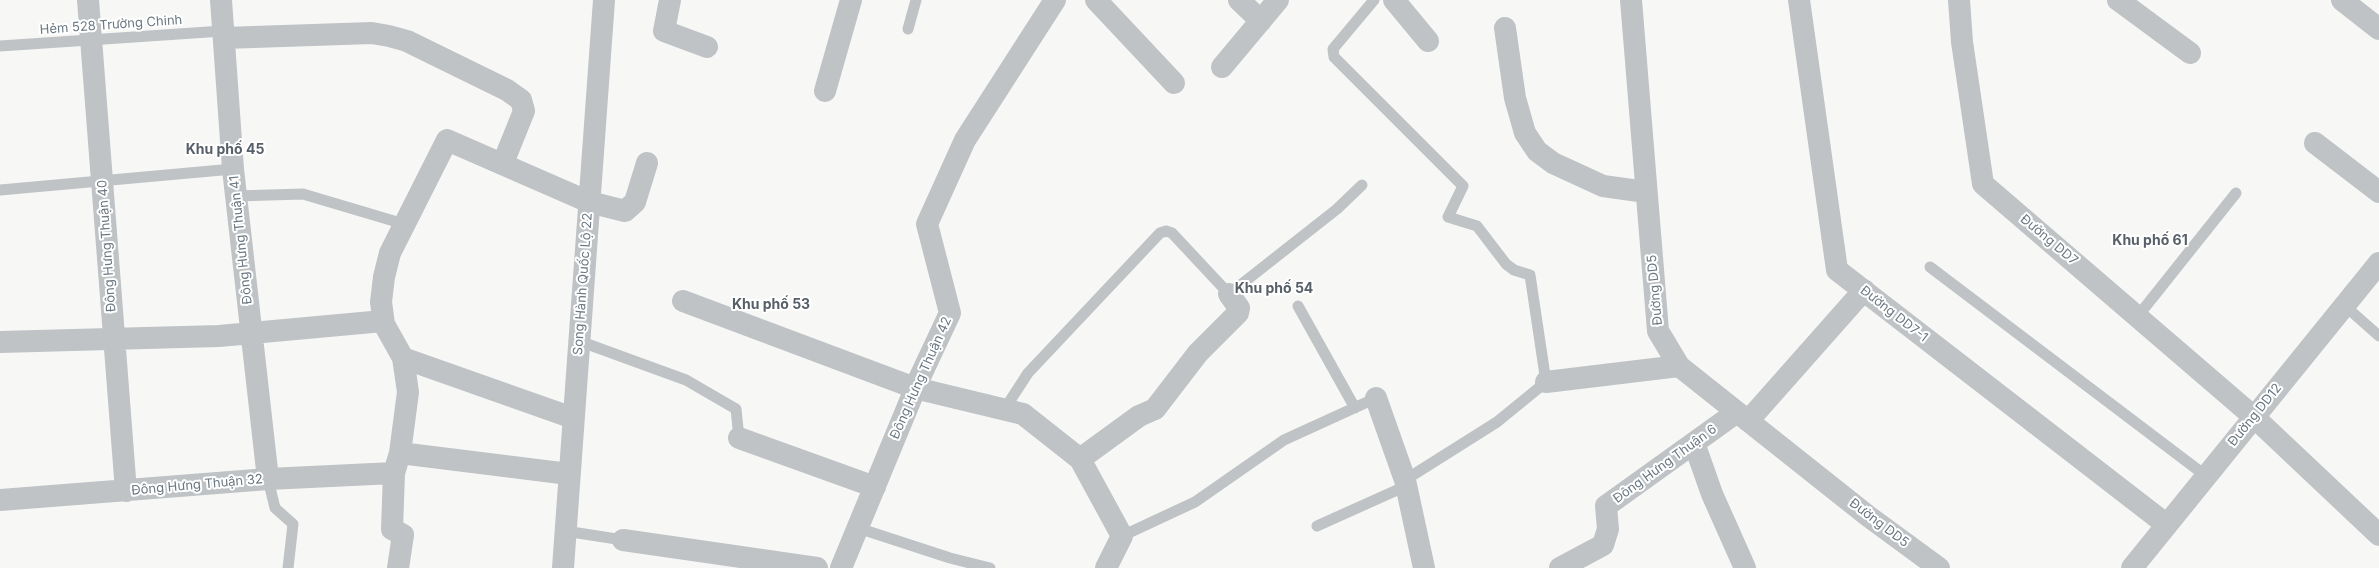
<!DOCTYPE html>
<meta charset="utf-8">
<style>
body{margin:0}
canvas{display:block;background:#f7f7f5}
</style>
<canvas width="2379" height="568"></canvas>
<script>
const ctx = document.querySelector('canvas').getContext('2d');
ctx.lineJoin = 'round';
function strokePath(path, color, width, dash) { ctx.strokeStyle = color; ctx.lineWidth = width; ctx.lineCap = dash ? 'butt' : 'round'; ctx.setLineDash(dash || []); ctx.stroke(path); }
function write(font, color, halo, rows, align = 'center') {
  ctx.font = font + ' Inter,sans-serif'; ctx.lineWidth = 4; ctx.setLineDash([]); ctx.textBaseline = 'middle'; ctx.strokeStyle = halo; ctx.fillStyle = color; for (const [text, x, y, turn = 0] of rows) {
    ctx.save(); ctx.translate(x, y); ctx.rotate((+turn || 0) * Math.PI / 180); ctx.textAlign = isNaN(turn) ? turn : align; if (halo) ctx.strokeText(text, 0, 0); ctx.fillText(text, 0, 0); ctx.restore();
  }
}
strokePath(new Path2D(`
 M1374,0l-41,49 1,8 129,129 -15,31 29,9 29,38 8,6 16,5 16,107 -49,40 -92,58
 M908,29l8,-29
 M0,46l223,-15
 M0,190l233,-21
 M236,196l67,-2 101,30
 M1930,267l276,209
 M2344,305l35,31
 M1298,306l57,102
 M2138,316l98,-123
 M579,341l107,39 50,29 3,29
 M1004,410l24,-37 132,-140 6,-2 6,2 57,61 108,-85 25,-24
 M268,479l7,29 18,16 -5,44
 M1317,526l89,-40
 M858,528l92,30 40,10
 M565,531l58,9
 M1122,536l73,-34 89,-62 92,-42`), '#bfc3c6', 11);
strokePath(new Path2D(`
 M88,0l38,491
 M221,0l12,169 35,310
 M670,0l-6,31 43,16
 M1096,0l78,83
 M1239,0l22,21
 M1394,0l34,41
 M1631,0l27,331 21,35 189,150 71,52
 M1799,0l38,270 330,255
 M1959,0l3,42 21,142 271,233 125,118
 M2118,0l72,53
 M2342,0l37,29
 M1505,28l10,70 10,35 12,18 16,12 50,23 43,6
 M224,38l148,-5 17,3 18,5 100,49 14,10 3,11 -21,52
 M1222,67l56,-67
 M825,91l26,-91
 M2315,143l64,49
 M683,301l232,87 108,26 57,45 42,77 -16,32
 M0,342l219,-6 164,-15
 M403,358l170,60
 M1546,382l133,-16
 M1376,398l29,82 19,88
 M1748,421l116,-131
 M739,438l136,49
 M1694,443l18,51 33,74
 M400,453l169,21
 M1080,459l59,-43 16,-7 43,-56 40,-40 1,-5 -10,-14
 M0,500l268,-21 126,-6
 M623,540l194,28
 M398,568l5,-33 -11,-6 2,-56 6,-20 8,-61 -5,-34 -19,-34 -3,-22 3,-25 6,-24 57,-113 142,62 36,9 10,-9 12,-39
 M841,568l79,-191 30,-64 -23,-89 38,-84 90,-140
 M1560,568l43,-23 5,-16 -2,-23 131,-94
 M2132,568l247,-305`), '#bfc3c6', 22);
strokePath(new Path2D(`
 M563,568l41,-568`), '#bfc3c6', 22);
write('13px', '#6a7782', '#fff', [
 ["Hẻm 528 Trường Chinh",111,25,-4],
 ["Đông Hưng Thuận 41",241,240,-96],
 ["Đường DD7",2049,240,40],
 ["Đông Hưng Thuận 40",107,246,-94],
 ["Song Hành Quốc Lộ 22",583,284,-86],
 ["Đường DD5",1655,290,-95],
 ["Đường DD7-1",1894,314,38],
 ["Đông Hưng Thuận 42",921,378,-66],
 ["Đường DD12",2255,415,-51],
 ["Đông Hưng Thuận 6",1665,464,-36],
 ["Đông Hưng Thuận 32",197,485,-5],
 ["Đường DD5",1879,523,37]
]);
write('bold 14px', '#576068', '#fff', [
 ["Khu phố 45",225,150],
 ["Khu phố 61",2150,241],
 ["Khu phố 54",1274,289],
 ["Khu phố 53",771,305]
]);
</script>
